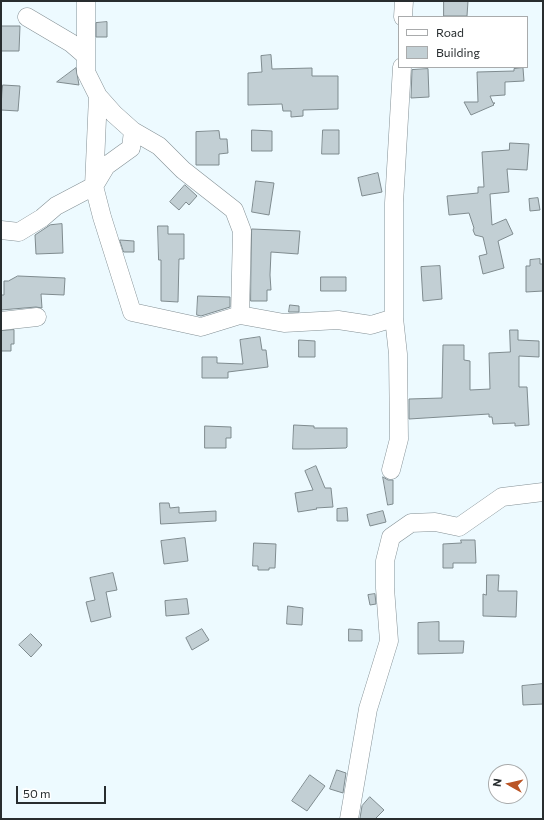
<!DOCTYPE html>
<style>
body{margin:0}
#map{position:relative;width:544px;height:820px;overflow:hidden;background:#edfaff;font-family:Commissioner,sans-serif}
canvas{display:block}
.frame{position:absolute;inset:0;border:2px solid #282d2f;pointer-events:none}
.legend{position:absolute;left:398px;top:16px;width:130px;height:52px;box-sizing:border-box;background:#fff;border:1px solid #a9abac;margin:0;padding:5px 7px;list-style:none;font-size:12px;color:#282d2f}
.legend li{display:flex;align-items:center;gap:8px;height:20px}
.legend b{width:20px;border:1px solid #a9abac}
.north{position:absolute;left:488px;top:764px;width:40px;height:40px;box-sizing:border-box;background:#fff;border:1px solid #a9abac;border-radius:50%;rotate:278deg;font-size:11px;font-weight:700;line-height:16px;text-align:center;color:#282d2f}
.north::after{content:'';display:block;margin:auto;width:14px;height:18px;background:#ba5425;clip-path:polygon(50% 0,100% 100%,50% 72%,0 100%)}
.scale{position:absolute;left:16px;top:786px;width:90px;height:18px;box-sizing:border-box;border:2px solid #282d2f;border-top:0;padding-left:5px;font-size:12px;line-height:14px;white-space:nowrap;color:#282d2f;-webkit-text-stroke:3px #fff;paint-order:stroke}
</style>
<div id="map">
<canvas width="544" height="820"></canvas>
<div class="frame"></div>
<ul class="legend">
<li><b style="height:5px;background:#fff"></b>Road</li>
<li><b style="height:11px;background:#c2cfd4"></b>Building</li>
</ul>
<div class="north">N</div>
<div class="scale">50 m</div>
</div>
<script>
const ctx = document.querySelector('canvas').getContext('2d');
ctx.lineJoin = 'round';
function fill(path, color) { ctx.fillStyle = color; ctx.fill(path, 'evenodd'); }
function strokePath(path, color, width, dash) { ctx.strokeStyle = color; ctx.lineWidth = width; ctx.lineCap = dash ? 'butt' : 'round'; ctx.setLineDash(dash || []); ctx.stroke(path); }
const building = new Path2D(`
 M444,1h24l-1,15h-23z
 M107,22v15h-11v-14z
 M1,26h19l-1,25h-18z
 M271,55l1,14 40,-1v8h26v33l-35,1v6l-12,1v-6h-8l-1,-7 -34,1v-32l14,-1 -1,-16z
 M76,68l3,17 -22,-3z
 M523,68l1,13 -19,1v13l-15,1 3,7h2l-2,1 1,1 -23,10 -7,-13h14l-1,-30 37,-1v-2z
 M428,69l1,28 -18,1 1,-28z
 M3,85l17,1 -2,25 -17,-1z
 M252,130l20,1v20h-20z
 M323,130h16v24h-17z
 M219,131l1,8h7l1,14 -9,1v11h-23v-33z
 M510,143l19,1 -2,26 -20,-1 2,23 -19,2 2,31 14,-6 7,15 -15,7 6,27 -21,6 -4,-18 8,-2 -4,-17 -8,-2 -2,-5 1,-2 -5,-15 -20,2 -2,-19 31,-3v-6h6l-2,-35 27,-2z
 M378,173l4,19 -20,4 -4,-18z
 M256,181l18,2 -5,32 -17,-3z
 M185,185l12,11 -8,9 -3,-3 -7,8 -9,-8z
 M538,198l2,12 -10,1 -1,-12z
 M62,224l1,29 -27,1 -1,-19 15,-10z
 M158,226h10v8h16v25h-5l-1,43 -17,-1v-41h-2z
 M252,229l48,2 -2,23 -27,-2 -1,23 1,15h-4v11h-16z
 M120,240l14,1v11h-10z
 M540,259v5h3v27l-17,1v-26h4v-6z
 M440,266l2,33 -19,2 -2,-34z
 M18,276l47,2 -1,17 -23,-1 1,14 -6,-1 -35,3v-15h3v-14h4z
 M321,277h25v14h-25z
 M198,296l32,1v10l-29,9 -4,-1z
 M290,305l9,1v6h-10z
 M14,330v14h-3v7h-10v-20z
 M510,330h8v10l21,1v16l-20,-1v31h8l2,38 -14,1v-3l-22,1 -1,-7h-3v-3l-80,5v-20l33,-1 1,-53h21v15l6,1v29l20,-1 -1,-36 21,-1z
 M260,337l2,13h4l2,17 -40,5v6h-26v-21h15v6l26,1 -3,-24z
 M299,340l16,1v16h-16z
 M294,425l20,1v2h33v19l-1,1 -37,1h-16z
 M205,426l26,1v11h-5v10h-21z
 M316,466l9,22h6l2,19 -17,1 1,1 -19,3 -3,-19 18,-3 -8,-19z
 M383,477l5,3h5v24l-5,1z
 M160,503h9l1,5 9,-1v6l37,-2v10l-55,3z
 M347,508l1,13h-11v-12z
 M383,511l3,11 -16,4 -3,-11z
 M185,538l3,23 -24,3 -3,-23z
 M461,540h14l1,23h-23v5h-10v-24l18,-1z
 M254,543l22,1 -1,24h-6v2h-11v-4h-5z
 M113,573l4,17 -11,2 5,25 -20,5 -5,-20 9,-2 -5,-22z
 M487,575h12l-1,16h19l-1,26 -33,-1v-22l3,1z
 M375,594l1,10 -6,1 -2,-10z
 M187,599l2,15 -23,2 -1,-15z
 M288,606l15,2 -1,17 -15,-1z
 M439,622v19h25l-1,12 -45,1v-31z
 M202,629l7,11 -17,10 -6,-12z
 M349,629l13,1v11h-13z
 M31,634l11,11 -11,12 -12,-12z
 M543,684v20l-20,1 -1,-19z
 M337,770l9,3 -3,20 -13,-4z
 M310,775l15,11 -18,25 -15,-10z
 M370,797l14,13 -9,9h-14l-1,-1 2,-12z`);
fill(building, '#c2cfd4');
strokePath(building, '#7f8b8f', 1);
const minor = new Path2D(`
 M27,17l44,26 15,13v16l12,24 16,18 19,17 26,15 24,24 51,40 8,21 -2,84
 M403,17l1,-16
 M86,56v-55
 M98,96l-4,90 8,31 30,95 69,15 39,-12 44,8 54,-3 33,5 23,-7 4,36 1,85 -8,31
 M1,230l18,2 23,-14 14,-12 38,-20 12,-20 18,-13 7,-5 2,-17
 M394,318v-115l8,-136
 M1,321l36,-4
 M349,819l19,-110 21,-68 -4,-53v-27l6,-24 20,-14 24,-1 24,5 43,-30 41,-5`);
strokePath(minor, '#849095', 19);
strokePath(minor, '#fff', 18);
</script>
